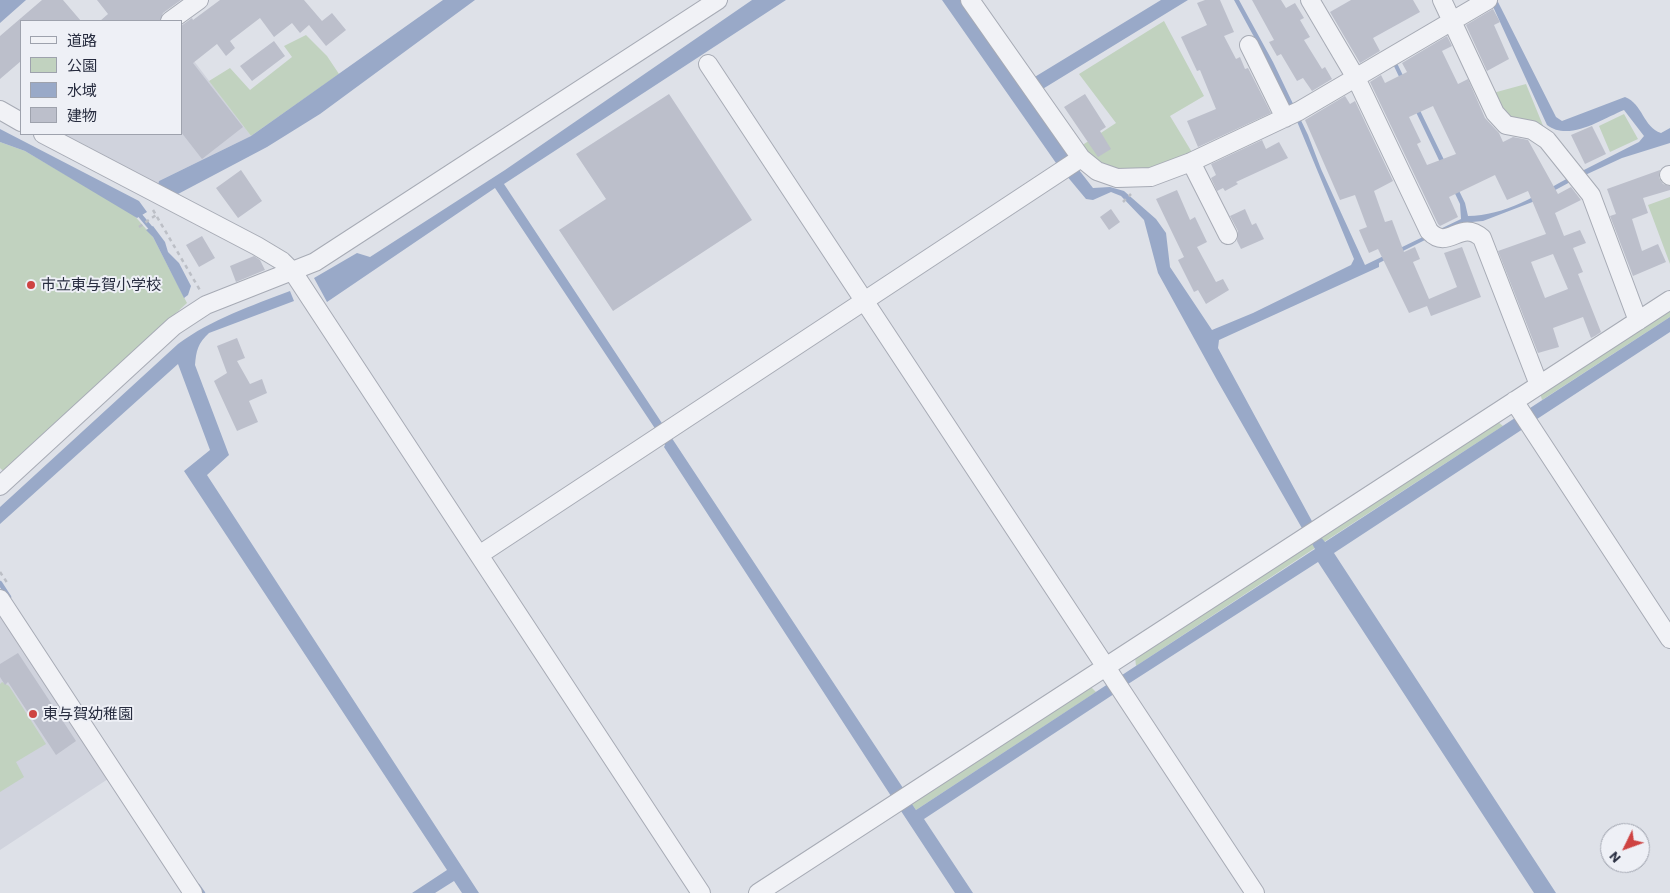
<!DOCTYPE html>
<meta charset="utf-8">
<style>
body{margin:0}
#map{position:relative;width:1670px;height:893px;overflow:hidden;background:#dee1e8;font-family:Barlow,"Noto Sans JP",sans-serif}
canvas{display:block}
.legend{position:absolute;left:20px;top:20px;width:162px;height:115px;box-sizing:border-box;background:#eef0f6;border:1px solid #9ea2ad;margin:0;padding:6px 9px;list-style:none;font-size:15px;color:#272c3f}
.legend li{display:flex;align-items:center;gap:10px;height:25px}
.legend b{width:25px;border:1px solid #9ea2ad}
.north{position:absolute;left:1600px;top:823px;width:50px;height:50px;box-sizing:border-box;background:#eef0f6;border:1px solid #9ea2ad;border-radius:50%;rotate:228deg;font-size:14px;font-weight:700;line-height:20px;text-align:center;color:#272c3f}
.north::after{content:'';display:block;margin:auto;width:18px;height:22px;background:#ce4342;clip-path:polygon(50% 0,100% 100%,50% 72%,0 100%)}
</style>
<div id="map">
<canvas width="1670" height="893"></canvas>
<ul class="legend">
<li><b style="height:6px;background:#f1f2f6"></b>道路</li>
<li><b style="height:14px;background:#c1d2bf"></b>公園</li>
<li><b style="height:14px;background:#99a9c8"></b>水域</li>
<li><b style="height:14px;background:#bcbfcb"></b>建物</li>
</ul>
<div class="north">N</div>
</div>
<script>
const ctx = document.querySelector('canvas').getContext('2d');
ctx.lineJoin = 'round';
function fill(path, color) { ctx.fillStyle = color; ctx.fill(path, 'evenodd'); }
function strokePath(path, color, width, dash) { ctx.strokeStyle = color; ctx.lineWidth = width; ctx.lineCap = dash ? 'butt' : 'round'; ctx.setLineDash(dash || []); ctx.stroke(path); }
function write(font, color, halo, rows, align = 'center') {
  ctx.font = font + ' Barlow,"Noto Sans JP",sans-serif'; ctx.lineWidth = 4; ctx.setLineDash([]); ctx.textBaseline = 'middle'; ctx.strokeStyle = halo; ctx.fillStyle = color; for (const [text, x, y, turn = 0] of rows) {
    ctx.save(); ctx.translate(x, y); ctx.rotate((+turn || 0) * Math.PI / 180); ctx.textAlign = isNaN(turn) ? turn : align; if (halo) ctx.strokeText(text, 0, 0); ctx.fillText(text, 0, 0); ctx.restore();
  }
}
fill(new Path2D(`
 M181,44l70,92 -92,45 -1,4 -97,-51h120z
 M0,615l108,164 -108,71z`), '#d0d3dd');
fill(new Path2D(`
 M1164,21l40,75 -34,20 23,38c-30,12 -70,31 -99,7 -5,-4 -9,-11 -13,-15l35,-23 -37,-49z
 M306,35l21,21 12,18 -88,62 -42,-55 21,-13 20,22 42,-33 -8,-11z
 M1526,84l18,44 -37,-9 -14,-26z
 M1624,114l14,25 -28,13 -11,-26z
 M0,142l25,9 108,63 20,23 34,66 -183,169 -4,-4z
 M1670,197v67l-22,-59z
 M1670,308v9l-128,83 -2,-7z
 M1497,421l6,5 -179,116 -4,-6z
 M1311,542l4,6 -179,118 -1,-9z
 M2,682l7,4 37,58 -30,18 8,15 -24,15v-108z
 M1090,686l6,6 -180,118 -4,-6z`), '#c1d2bf');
fill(new Path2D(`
 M0,0h26l-26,23z
 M443,0h32l-155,114 -53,33 -89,47 -20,-9 1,-4 92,-45z
 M752,0h34l-282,184 399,604 -12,8 -227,-349 1,-2 -11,-18 -159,-239 -168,114 -13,-24 43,-25 13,4 135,-87z
 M942,0h18l108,152 -1,8 12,10 14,18 17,-1 14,4 32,28 10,14 4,34 42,63 41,-17 98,-48 3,-6 -58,-140 -37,-73 -25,-46h5l34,62 35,73 13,34 44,96 62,-30 2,3 -50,25v4l-160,73 -1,8 95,175 -10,7 -86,-150 -59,-107 -14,-53 -23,-24 -10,-4 -18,8 -7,-1 -30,-36z
 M1161,0h27l-147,90 -8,-12z
 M1490,0h7l59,117 6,4 63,-24c18,7 18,30 36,36l9,-5v15l-48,15 -39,18 -3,-4 59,-30 5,-6 -20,-26c-22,9 -55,32 -77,15z
 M1395,59l70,144 3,13c36,0 71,-22 102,-39l2,4 -37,20 -52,20 -23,2 -23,11 -1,-3 25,-12 -1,-15 -68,-142z
 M0,129l139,72 8,11 -10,6 -112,-67 -25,-9z
 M153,226l12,16 3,10 11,11 12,23 -3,9 -4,3 -31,-61 -7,-7z
 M290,291l4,10 -85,32c-11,10 -13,18 -14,32l34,90 -22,20 272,418h-17l-8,-12 -19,12h-23l35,-23 -263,-399 26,-21 -32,-86 -178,160v-17l178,-163c34,-25 73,-38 112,-53z
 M1670,317v15l-136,89 -7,-11z
 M1518,416l8,11 -192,126 222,340h-22l-216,-331 -193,124 -6,-9 196,-128 -4,-7 9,-6 5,6z
 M1111,682l6,10 -193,127 49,74h-18l-54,-82 11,-7 4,6z`), '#99a9c8');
strokePath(new Path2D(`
 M138,213l16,19
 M0,583l9,14
 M198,886l5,7`), '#99a9c8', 4.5);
fill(new Path2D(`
 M42,0h21l18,21h-60v40l-21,18v-43z
 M97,0h84l-18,13 -3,8h-60l8,-7z
 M220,0h84l18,21 10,-8 14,17 -20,16 -17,-21 -9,8 -8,-10 -18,14 -14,-19 -30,23 5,7 -9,8 -9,-12 -24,19 50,64 -41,32 -21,-27v-106l11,-8 1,2z
 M1205,0h15l14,32 -10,4 12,23 4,-2 5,12 3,-1 23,45 -73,34 -11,-26 29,-12 -16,-39 -3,1 -16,-34 26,-12 -10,-22z
 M1252,0h29l5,8 9,-5 9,15 -4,2 10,17 -6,3 18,29 3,-2 7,12 -20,12 -9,-13 -6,3 -16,-27 -4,2 -8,-14 5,-2z
 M1351,0h62l7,12 -47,26 7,13 -20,12 -30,-51z
 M1493,9l7,13 -6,3 15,34 -22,12 -21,-46z
 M1447,36l5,10 -10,5 16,33 10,-5 17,39 14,15 4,9 10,-5 15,3 30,54 13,-7 10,13 -26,13 9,23 16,-6 6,13 -13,5 10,24 -5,2 23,58 -6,4 -4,2 -8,-21 -30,11 6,19 -21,6 -40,-102 48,-17 -18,-43 -21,9 -12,-25 -46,22 9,20 -18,9 -2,-2 -68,-142 11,-7 4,8 22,-11 -5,-9zM1433,106l23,48 -29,11 -10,-21 4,-2 -12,-25zM1553,254l15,35 -23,9 -14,-36z
 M274,41l11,15 -33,25 -12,-15z
 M669,94l83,126 -139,91 -54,-81 47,-31 -30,-45z
 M1085,94l21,33 -6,4 11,18 -13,8 -34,-50z
 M1345,96l5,8 5,-3 38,80 -19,10 11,31 7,-2 12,32 11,-5 5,12 -7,3 16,37 28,-12 -13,-34 18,-6 19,50 -50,19 -4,-10 -18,7 -31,-64 -9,4 -10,-23 8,-3 -12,-32 -15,5 -35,-80z
 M1592,126l14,28 -21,10 -14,-29z
 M1262,140l4,9 13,-7 9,16 -52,24 2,2 -13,7 -2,-3 -6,3 -6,-13 5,-3 -5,-11z
 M241,170l21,31 -24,17 -22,-30z
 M1660,170l-1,8 4,6 7,2v4l-27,8 5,15 -16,6 10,32 16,-7 8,18 -33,14 -23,-60 6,-2 -9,-25z
 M1177,190l13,30 5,-3 12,25 -10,5 19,35 7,-3 6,11 -23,14 -8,-14 -4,2 -16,-32 6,-3 -28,-58z
 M1111,209l9,13 -11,8 -9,-13z
 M1245,209l7,16 4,-2 8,16 -23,10 -4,-8 1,-10 -8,-15z
 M202,236l13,22 -16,9 -13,-22z
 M254,256l6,4 5,10 -29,12 -6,-16z
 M237,338l8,20 -8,3 13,23 12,-5 5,14 -18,8 9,21 -21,9 -23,-50 13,-8 -10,-27z
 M18,653l58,88 -20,14 -48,-73 -3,3 -5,-8v-13z`), '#bcbfcb');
const minor = new Path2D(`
 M970,0l111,158 16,13 20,7 34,-1 40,-15 108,-51 189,-111
 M1310,0l46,78 73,153c20,21 31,-13 53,7l57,147
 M1442,0l53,113 11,12 26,5 15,10 44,55 47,126
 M170,21l29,-21
 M1249,45l36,73
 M708,64l547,829
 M0,110l21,12
 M43,134l214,112 25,15 11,11 408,621
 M1191,162l37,73
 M1669,175l1,1
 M1514,401l156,238
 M0,486l174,-160 32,-21 109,-43 403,-262
 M479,555l602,-397
 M0,599l193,294
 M758,893l912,-593`);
strokePath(minor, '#a7abb5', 20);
strokePath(new Path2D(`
 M1123,202l8,-8
 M153,210l48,82
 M139,227l17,-12
 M0,572l8,12`), '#bcbfc6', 2.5, [4, 4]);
strokePath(minor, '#f1f2f6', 18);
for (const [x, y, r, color] of [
 [31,285,5,"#ce4342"],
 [33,714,5,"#ce4342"]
]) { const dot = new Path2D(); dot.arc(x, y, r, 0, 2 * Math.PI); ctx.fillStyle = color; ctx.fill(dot); strokePath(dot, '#eef0f6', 2); }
write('15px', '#272c3f', '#eef0f6', [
 ["市立東与賀小学校",41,285],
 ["東与賀幼稚園",43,714]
], 'left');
</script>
